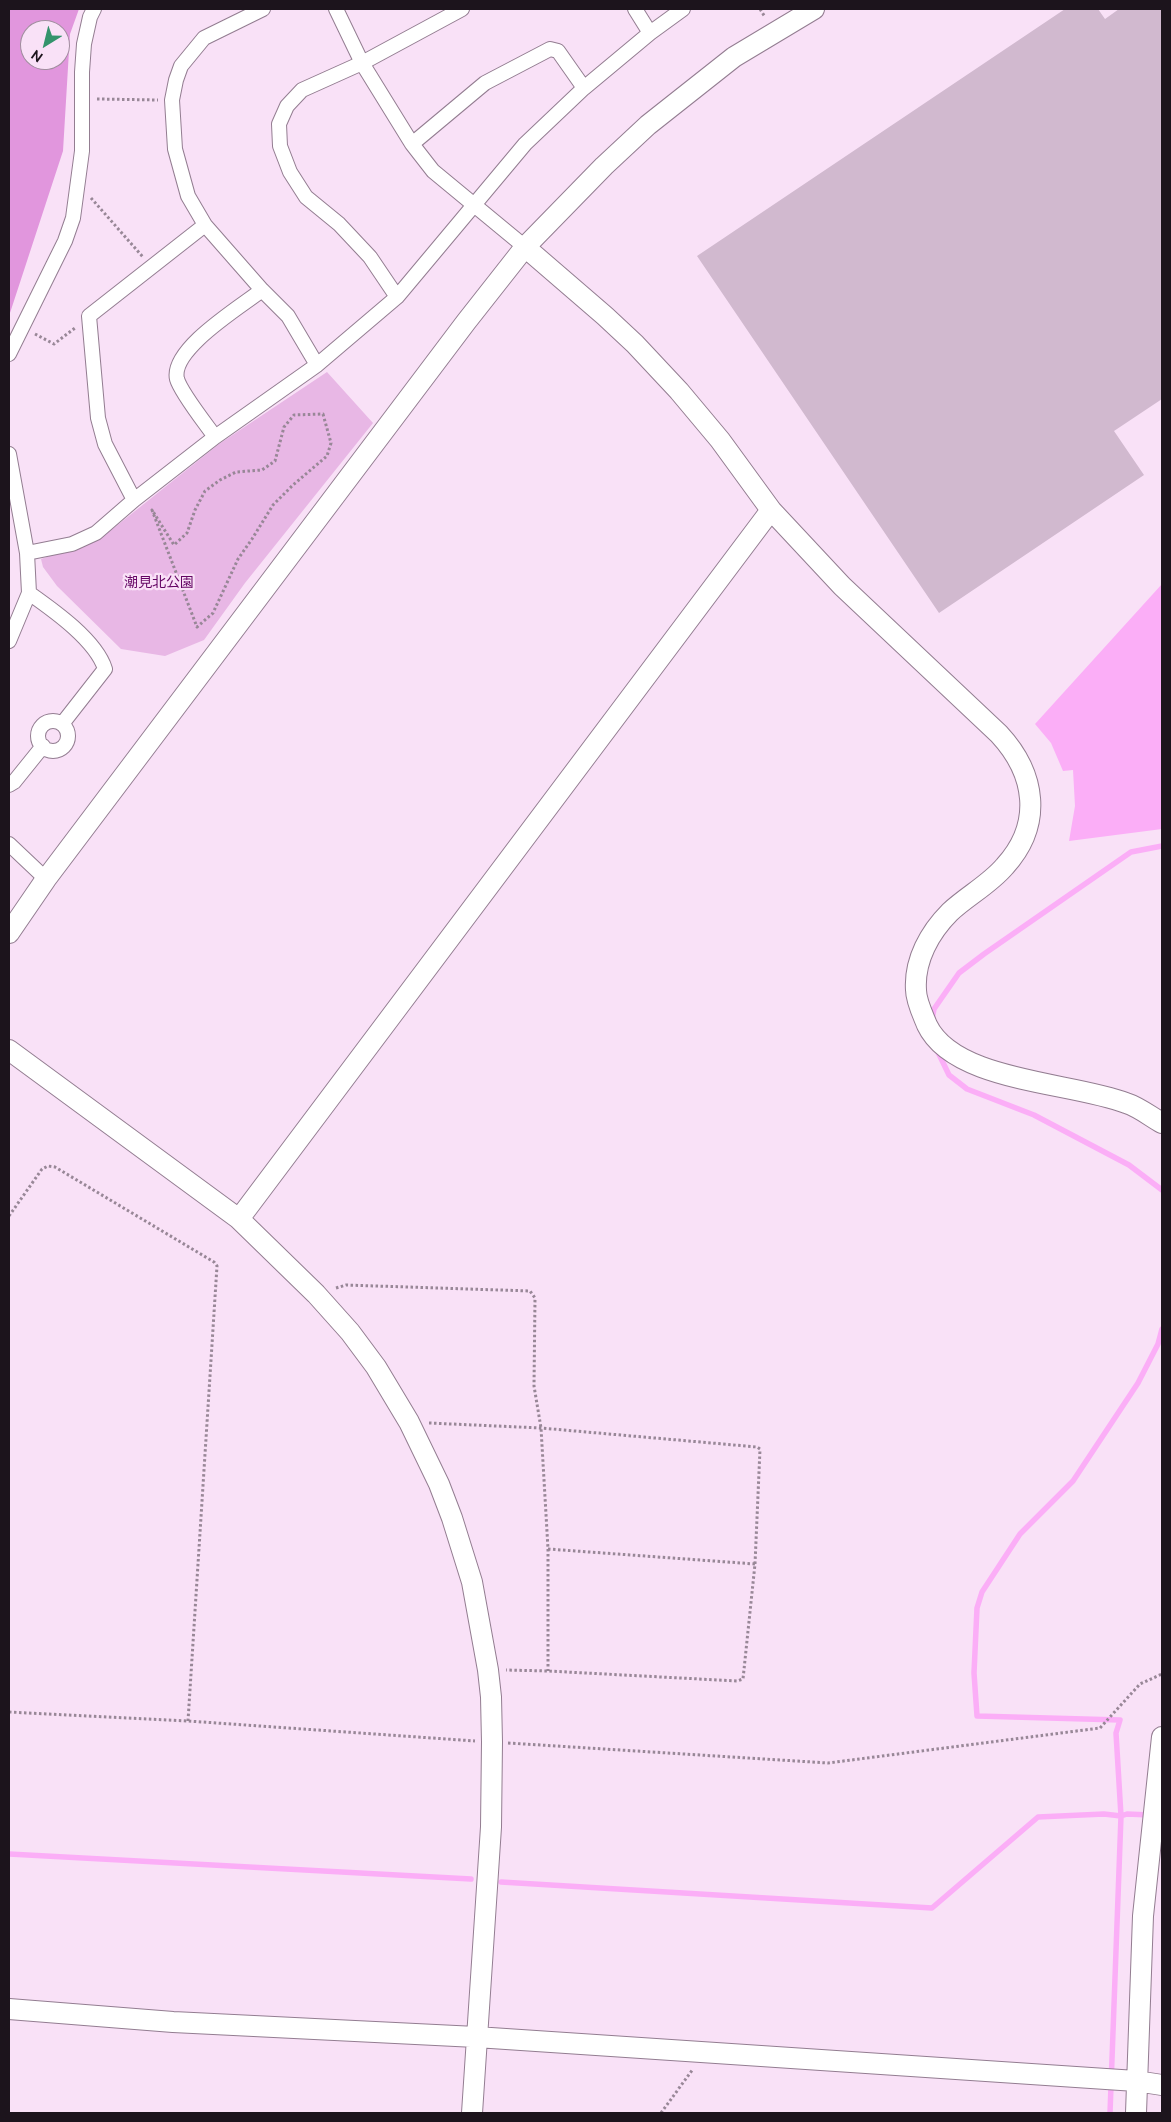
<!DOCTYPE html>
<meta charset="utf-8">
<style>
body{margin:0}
#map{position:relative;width:1171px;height:2122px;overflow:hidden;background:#f9e1f7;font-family:Ubuntu,sans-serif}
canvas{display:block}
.frame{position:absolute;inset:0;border:10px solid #1c141c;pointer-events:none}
.north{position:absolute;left:20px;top:20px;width:50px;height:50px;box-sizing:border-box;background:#f9e1f7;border:1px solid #a18f9f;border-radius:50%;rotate:216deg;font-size:14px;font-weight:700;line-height:20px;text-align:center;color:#1c141c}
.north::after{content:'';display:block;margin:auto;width:18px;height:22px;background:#34936c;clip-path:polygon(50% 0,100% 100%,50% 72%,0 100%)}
</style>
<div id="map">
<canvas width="1171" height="2122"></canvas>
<div class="frame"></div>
<div class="north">N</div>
</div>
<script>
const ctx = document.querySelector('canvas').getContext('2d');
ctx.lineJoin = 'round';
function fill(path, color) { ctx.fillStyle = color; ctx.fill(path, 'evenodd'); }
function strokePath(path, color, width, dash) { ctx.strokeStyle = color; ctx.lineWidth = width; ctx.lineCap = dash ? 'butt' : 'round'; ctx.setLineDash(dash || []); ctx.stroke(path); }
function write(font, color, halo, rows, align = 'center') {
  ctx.font = font + ' Ubuntu,"Noto Sans JP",sans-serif'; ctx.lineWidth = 4.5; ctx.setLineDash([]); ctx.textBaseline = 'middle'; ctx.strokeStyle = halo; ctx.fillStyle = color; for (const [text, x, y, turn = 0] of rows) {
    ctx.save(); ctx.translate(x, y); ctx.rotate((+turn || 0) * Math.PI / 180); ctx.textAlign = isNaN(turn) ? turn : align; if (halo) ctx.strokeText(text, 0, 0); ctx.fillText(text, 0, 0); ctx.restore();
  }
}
fill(new Path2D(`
 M327,372l46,51 -128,160 -41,57 -39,16 -44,-7 -64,-63 -14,-19 -2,-8 54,-19 10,-5 114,-91z`), '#e8b7e5');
fill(new Path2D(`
 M9,9h70l-9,25 -7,117 -54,165zM30,30h30v30h-30z`), '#e196dd');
fill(new Path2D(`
 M1162,584v245l-93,12 6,-35 -2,-36 -10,1 -12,-28 -16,-19z`), '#fbaef7');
strokePath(new Path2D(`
 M932,1020l2,-11 25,-36 25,-19 147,-102 31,-6
 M936,1048l13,27 18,14 67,26 95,50 33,25
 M9,1854l462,25
 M501,1882l431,26 106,-91 66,-3 17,2 6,-2 23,1
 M1110,2113l11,-297 -5,-83 4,-13 -143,-4 -3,-43 3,-65 5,-16 38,-58 53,-53 65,-98 20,-39 4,-15`), '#fbaef7', 5.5);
fill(new Path2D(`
 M1065,9h33l7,10 14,-10h43v390l-48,32 30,44 -205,138 -242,-357z`), '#d1b9cf');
const street = new Path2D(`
 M263,9l-59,29 -23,28 -5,14 -4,20 3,49 13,47 17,29 57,65 26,26 29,49
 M336,9l26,54 50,81 21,27 92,76
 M635,9l15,24
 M412,144l73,-61 65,-34 8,2 26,37
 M397,297l-27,-40 -31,-33 -33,-27 -16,-25 -10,-26 -1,-22 8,-18 15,-16 60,-27 100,-54
 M9,354l56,-113 8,-23 9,-67v-79l2,-28 6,-27 4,-8
 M215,437c-9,-13 -34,-44 -38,-58 -7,-30 65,-73 85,-89
 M9,454l18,99 2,40 -20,48
 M134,500l-29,-56 -7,-26 -9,-102 116,-91
 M27,553l45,-9 24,-11 38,-33 81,-63 102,-72 80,-68 128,-153 59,-56 66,-55 33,-24
 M29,593c24,17 67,47 76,76l-43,55
 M38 736a15 15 0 1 1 30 0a15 15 0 1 1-30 0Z
 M9,785l5,-3 29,-36
 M9,844l37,35`);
const secondary = new Path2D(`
 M525,247l80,69 30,28 44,47 41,49 51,70 71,76 157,148c37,40 44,90 6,132 -15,18 -38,30 -55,46 -20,20 -36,48 -34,78 0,11 7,25 11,35 27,57 145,57 199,78 13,4 25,14 36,20
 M9,933l37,-54 420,-557 59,-75 79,-81 44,-41 86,-68 80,-48
 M9,1050l230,169 77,75 34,38 26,35 33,55 30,62 13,34 20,64 16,88 3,27 1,45 -1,85 -19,286
 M239,1219l532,-709
 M9,2009l164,13 303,15 660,44 26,4
 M1136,2113l7,-197 19,-179`);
strokePath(street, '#937d91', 16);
strokePath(secondary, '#937d91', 22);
strokePath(new Path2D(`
 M760,9l5,8
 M97,99l61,1
 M91,198l52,59
 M35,334l19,10 21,-16
 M323,414l8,29 -4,13 -34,29 -20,20 -21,34 -14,20 -25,54 -16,14 -45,-117 22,35 13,-12 8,-23 10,-19 15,-11 16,-8 26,-2 13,-9 9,-34 10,-12z
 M9,1216l33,-47 6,-3 7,1 159,95 3,4 -29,455
 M336,1288l10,-3 184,6 5,7 -1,88 7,42 7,121v122
 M429,1423l112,5 216,19 3,2 -5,115 -12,115 -6,2 -189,-10 -42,-1
 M548,1549l207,15
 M9,1712l179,9 287,20
 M508,1743l320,20 272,-35 40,-44 22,-10
 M661,2113l32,-44`), '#988797', 3, [2.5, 2.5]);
strokePath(street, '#fff', 14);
strokePath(secondary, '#fff', 20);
write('14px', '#640564', '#f9e1f7', [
 ["潮見北公園",159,582]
]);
</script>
